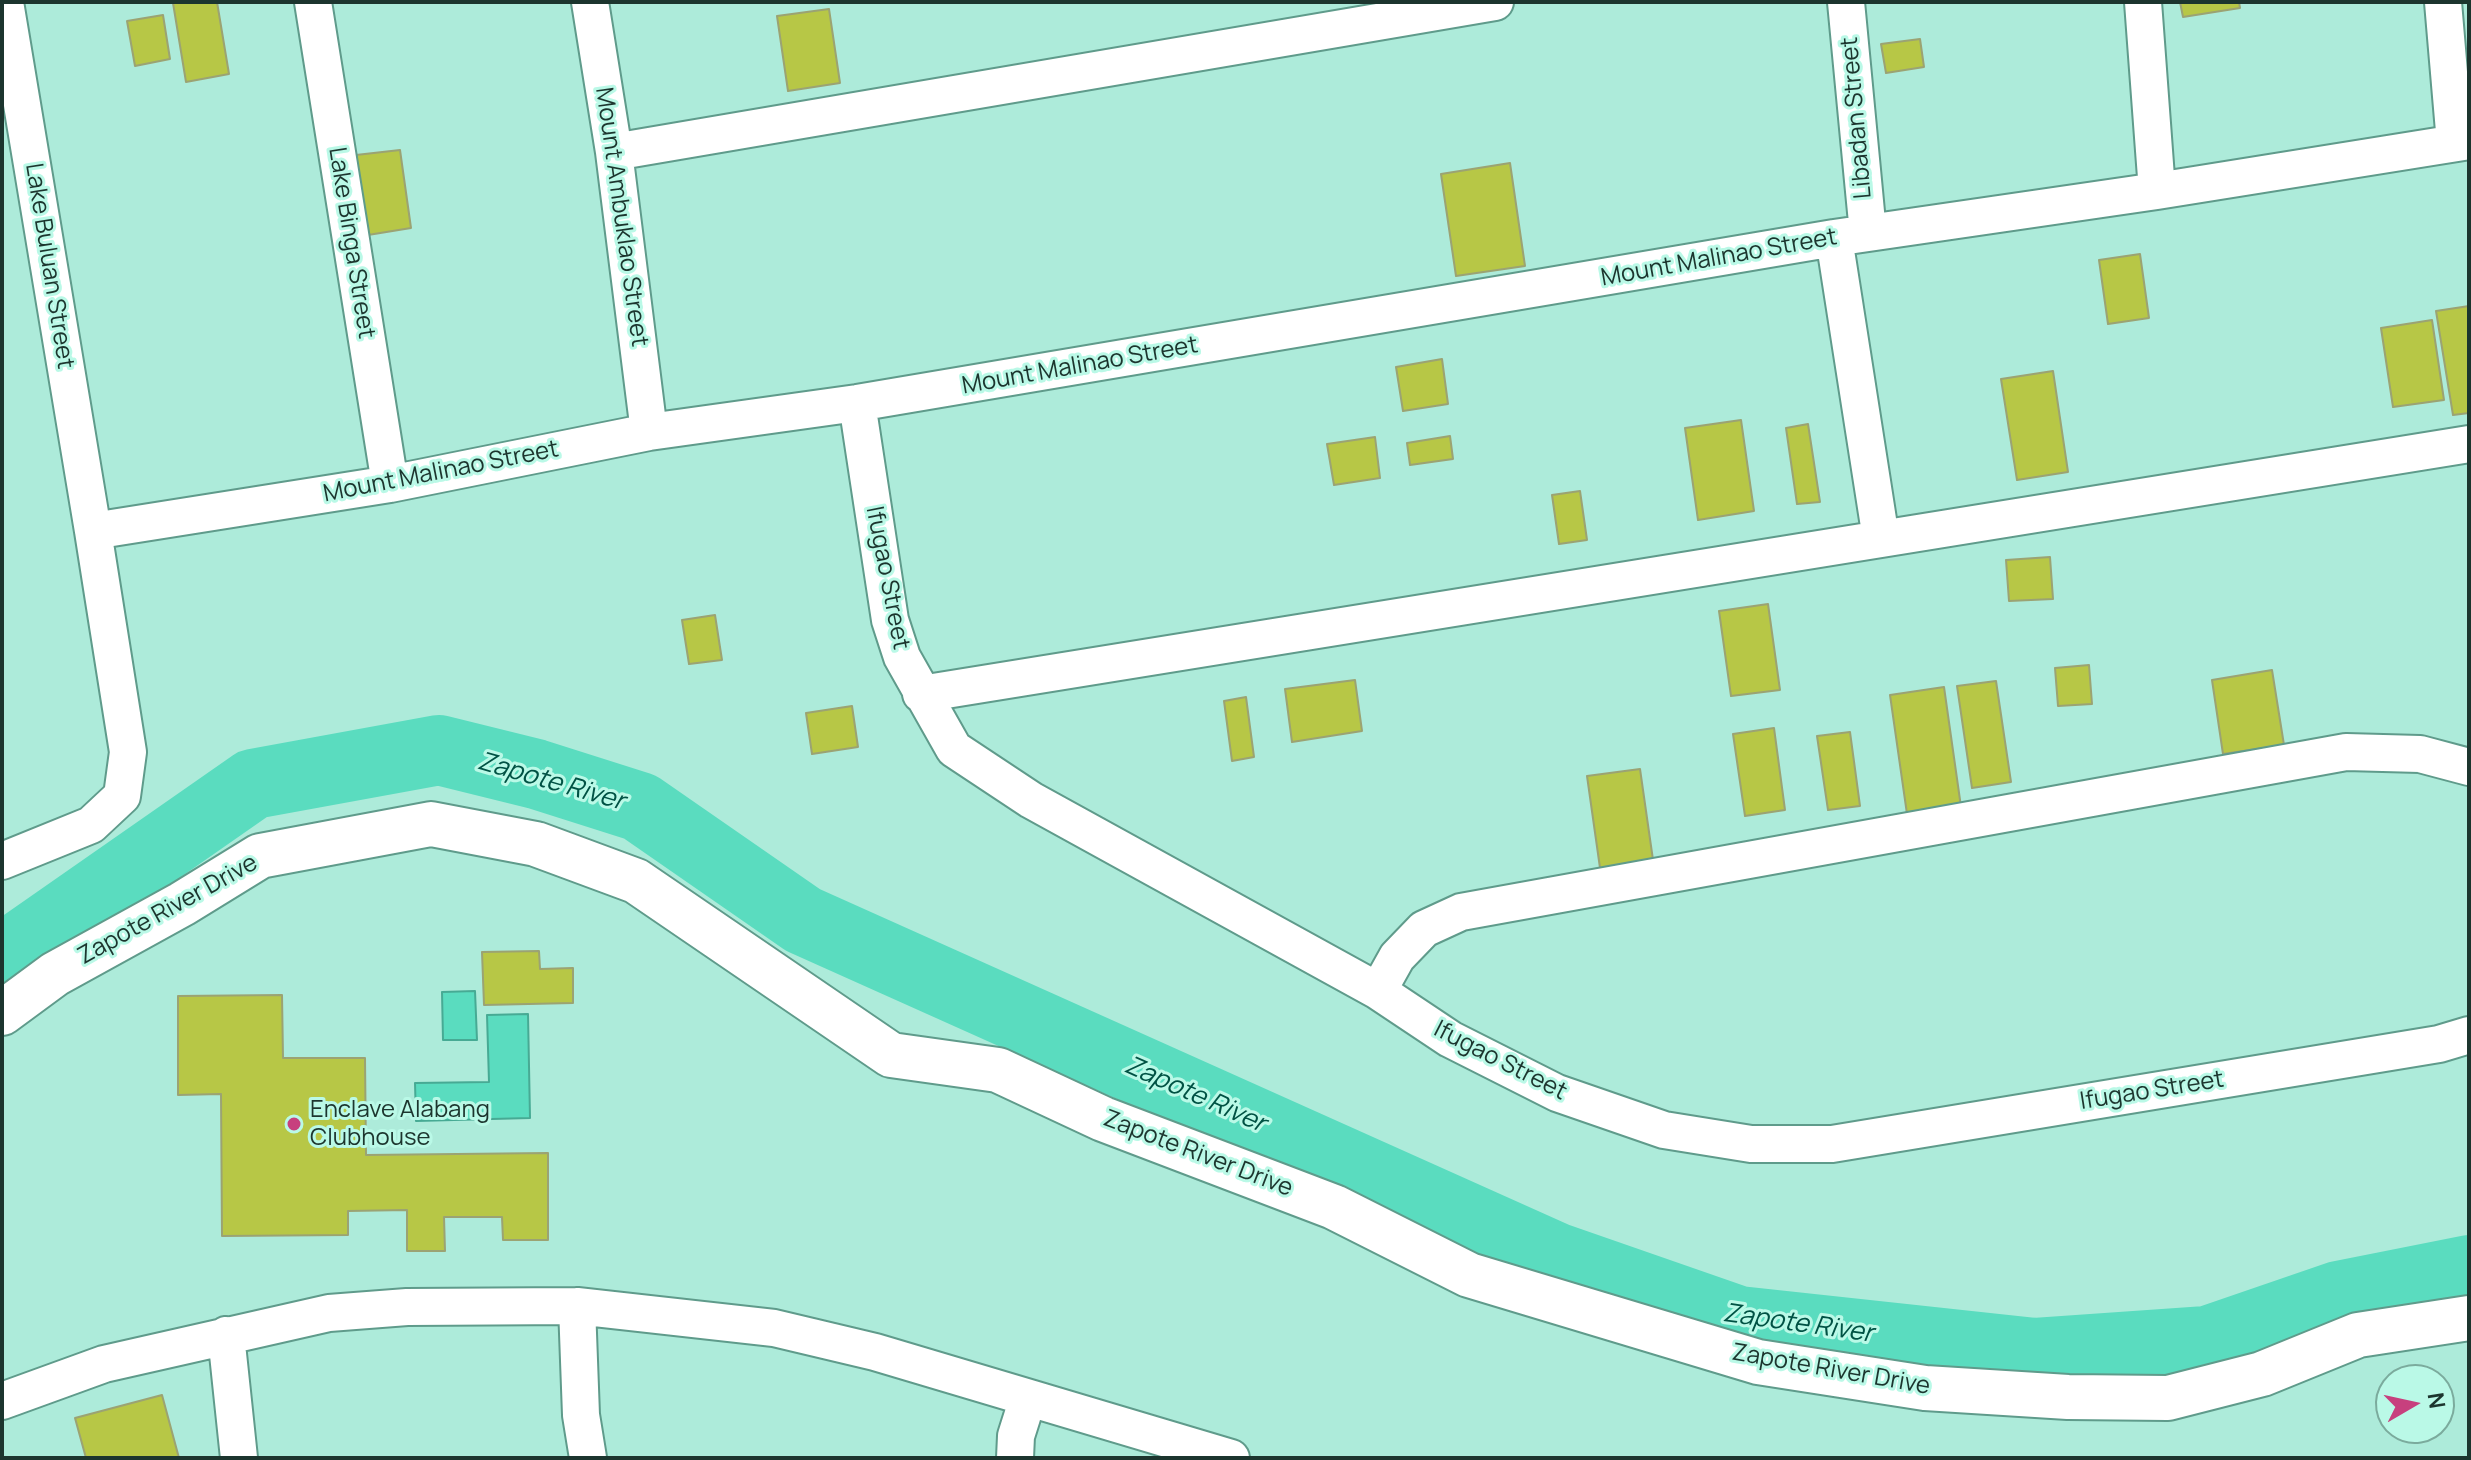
<!DOCTYPE html>
<style>
body{margin:0}
#map{position:relative;width:2471px;height:1460px;overflow:hidden;background:#adebda;font-family:Manrope,sans-serif}
canvas{display:block}
.frame{position:absolute;inset:0;border:4px solid #1c352e;pointer-events:none}
.north{position:absolute;left:2375px;top:1364px;width:80px;height:80px;box-sizing:border-box;background:#baf9e7;border:2px solid #7bab9d;border-radius:50%;rotate:81deg;font-size:22px;font-weight:700;line-height:32px;text-align:center;color:#1c352e}
.north::after{content:'';display:block;margin:auto;width:28px;height:36px;background:#c7407e;clip-path:polygon(50% 0,100% 100%,50% 72%,0 100%)}
</style>
<div id="map">
<canvas width="2471" height="1460"></canvas>
<div class="frame"></div>
<div class="north">N</div>
</div>
<script>
const ctx = document.querySelector('canvas').getContext('2d');
ctx.lineJoin = 'round';
function fill(path, color) { ctx.fillStyle = color; ctx.fill(path, 'evenodd'); }
function strokePath(path, color, width, dash) { ctx.strokeStyle = color; ctx.lineWidth = width; ctx.lineCap = dash ? 'butt' : 'round'; ctx.setLineDash(dash || []); ctx.stroke(path); }
function write(font, color, halo, rows, align = 'center') {
  ctx.font = font + ' Manrope,sans-serif'; ctx.lineWidth = 6; ctx.setLineDash([]); ctx.textBaseline = 'middle'; ctx.strokeStyle = halo; ctx.fillStyle = color; for (const [text, x, y, turn = 0] of rows) {
    ctx.save(); ctx.translate(x, y); ctx.rotate((+turn || 0) * Math.PI / 180); ctx.textAlign = isNaN(turn) ? turn : align; if (halo) ctx.strokeText(text, 0, 0); ctx.fillText(text, 0, 0); ctx.restore();
  }
}
const water = new Path2D(`
 M475,991l2,49h-34l-1,-48z
 M528,1014l2,104 -114,3 -1,-38 74,-1 -2,-67z`);
fill(water, '#5adcbf');
strokePath(water, '#47aa94', 2);
strokePath(new Path2D(`
 M2,959l251,-175 186,-34 97,24 104,33 163,113 752,337 184,64 296,32 172,-12 131,-45 131,-26`), '#5adcbf', 70);
const building = new Path2D(`
 M217,2l12,72 -43,8 -13,-79z
 M2180,2h59l1,6 -57,9z
 M829,9l11,74 -52,8 -11,-75z
 M163,15l7,44 -35,7 -8,-45z
 M1920,39l4,28 -38,6 -5,-29z
 M400,150l11,78 -43,7 -12,-80z
 M1510,163l15,103 -69,10 -15,-102z
 M2140,254l9,64 -41,6 -9,-64z
 M2469,306v107l-16,2 -17,-104z
 M2432,320l12,80 -51,7 -12,-79z
 M1442,359l6,45 -45,7 -7,-44z
 M2053,371l15,101 -51,8 -16,-101z
 M1741,420l13,91 -56,9 -13,-92z
 M1808,424l12,78 -23,2 -11,-76z
 M1450,436l3,23 -43,6 -3,-22z
 M1375,437l5,41 -46,7 -7,-41z
 M1580,491l7,49 -28,4 -7,-49z
 M2050,557l3,42 -44,2 -3,-41z
 M1768,604l12,86 -49,6 -12,-85z
 M715,615l7,45 -33,4 -7,-44z
 M2089,665l3,39 -34,2 -3,-38z
 M2272,670l12,75 -61,9 -11,-74z
 M1355,680l7,51 -70,11 -7,-53z
 M1996,681l15,101 -39,6 -15,-102z
 M1944,687l18,127 -54,7 -18,-126z
 M1246,697l8,60 -22,4 -8,-60z
 M852,706l6,41 -46,7 -6,-41z
 M1774,728l11,82 -40,6 -12,-82z
 M1850,732l10,74 -32,4 -11,-74z
 M1640,769l14,98 -53,8 -14,-99z
 M539,951l1,18 33,-1v35l-89,2 -2,-53z
 M282,995l1,63h82l1,97 182,-2v87h-45l-1,-23h-58l1,34h-38v-41l-59,1v24l-126,1 -1,-142 -43,1v-99z
 M162,1395l17,63h-93l-11,-40z`);
fill(building, '#b7c746');
strokePath(building, '#9ba373', 2);
const minor = new Path2D(`
 M5,2l88,529
 M313,2l77,482
 M590,2l24,150 35,280
 M1846,2l22,231
 M2143,2l14,189
 M2443,2l12,141
 M614,152l881,-150
 M1834,238l47,301
 M857,403l33,217 12,37 52,92 77,51 347,191 72,48 107,54 107,37 87,14h81l607,-100 30,-9
 M921,694l1548,-250
 M2,861l89,-36 31,-29 6,-44 -35,-221 297,-47 259,-52 208,-29 977,-165 323,-47 312,-50
 M1378,991l19,-34 27,-28 37,-17 885,-160 74,2 49,13
 M577,1306l4,109 7,43
 M226,1335l13,123
 M2,1401l102,-37 225,-51 78,-6 170,-1 197,22 101,24 356,106
 M1015,1458l1,-22 12,-38`);
const tertiary = new Path2D(`
 M2,1013l53,-39 127,-70 78,-48 171,-32 105,20 100,37 255,174 107,15 105,49 231,88 135,68 289,87 167,26 143,9 100,1 94,-24 96,-39 111,-17`);
strokePath(minor, '#5f9b8b', 40);
strokePath(tertiary, '#5f9b8b', 48);
strokePath(minor, '#fff', 36);
strokePath(tertiary, '#fff', 44);
for (const [x, y, r, color] of [
 [294,1124,8,"#c7407e"]
]) { const dot = new Path2D(); dot.arc(x, y, r, 0, 2 * Math.PI); ctx.fillStyle = color; ctx.fill(dot); strokePath(dot, '#baf9e7', 3); }
write('24px', '#1c352e', '#baf9e7', [
 ["Libadan Street",1857,118,-95],
 ["Mount Ambuklao Street",621,217,82],
 ["Lake Binga Street",351,243,81],
 ["Mount Malinao Street",1719,258,-10],
 ["Lake Buluan Street",49,266,81],
 ["Mount Malinao Street",1080,366,-10],
 ["Mount Malinao Street",441,472,-11],
 ["Ifugao Street",887,578,79],
 ["Zapote River Drive",168,910,-29],
 ["Ifugao Street",1500,1061,27],
 ["Ifugao Street",2152,1091,-9],
 ["Zapote River Drive",1198,1154,21],
 ["Zapote River Drive",1831,1370,10]
]);
write('24px', '#1c352e', '#baf9e7', [
 ["Enclave Alabang",310,1110],
 ["Clubhouse",310,1138]
], 'left');
write('italic 26px', '#005244', '#baf9e7', [
 ["Zapote River",551,782,16],
 ["Zapote River",1195,1095,24],
 ["Zapote River",1798,1324,8]
]);
</script>
